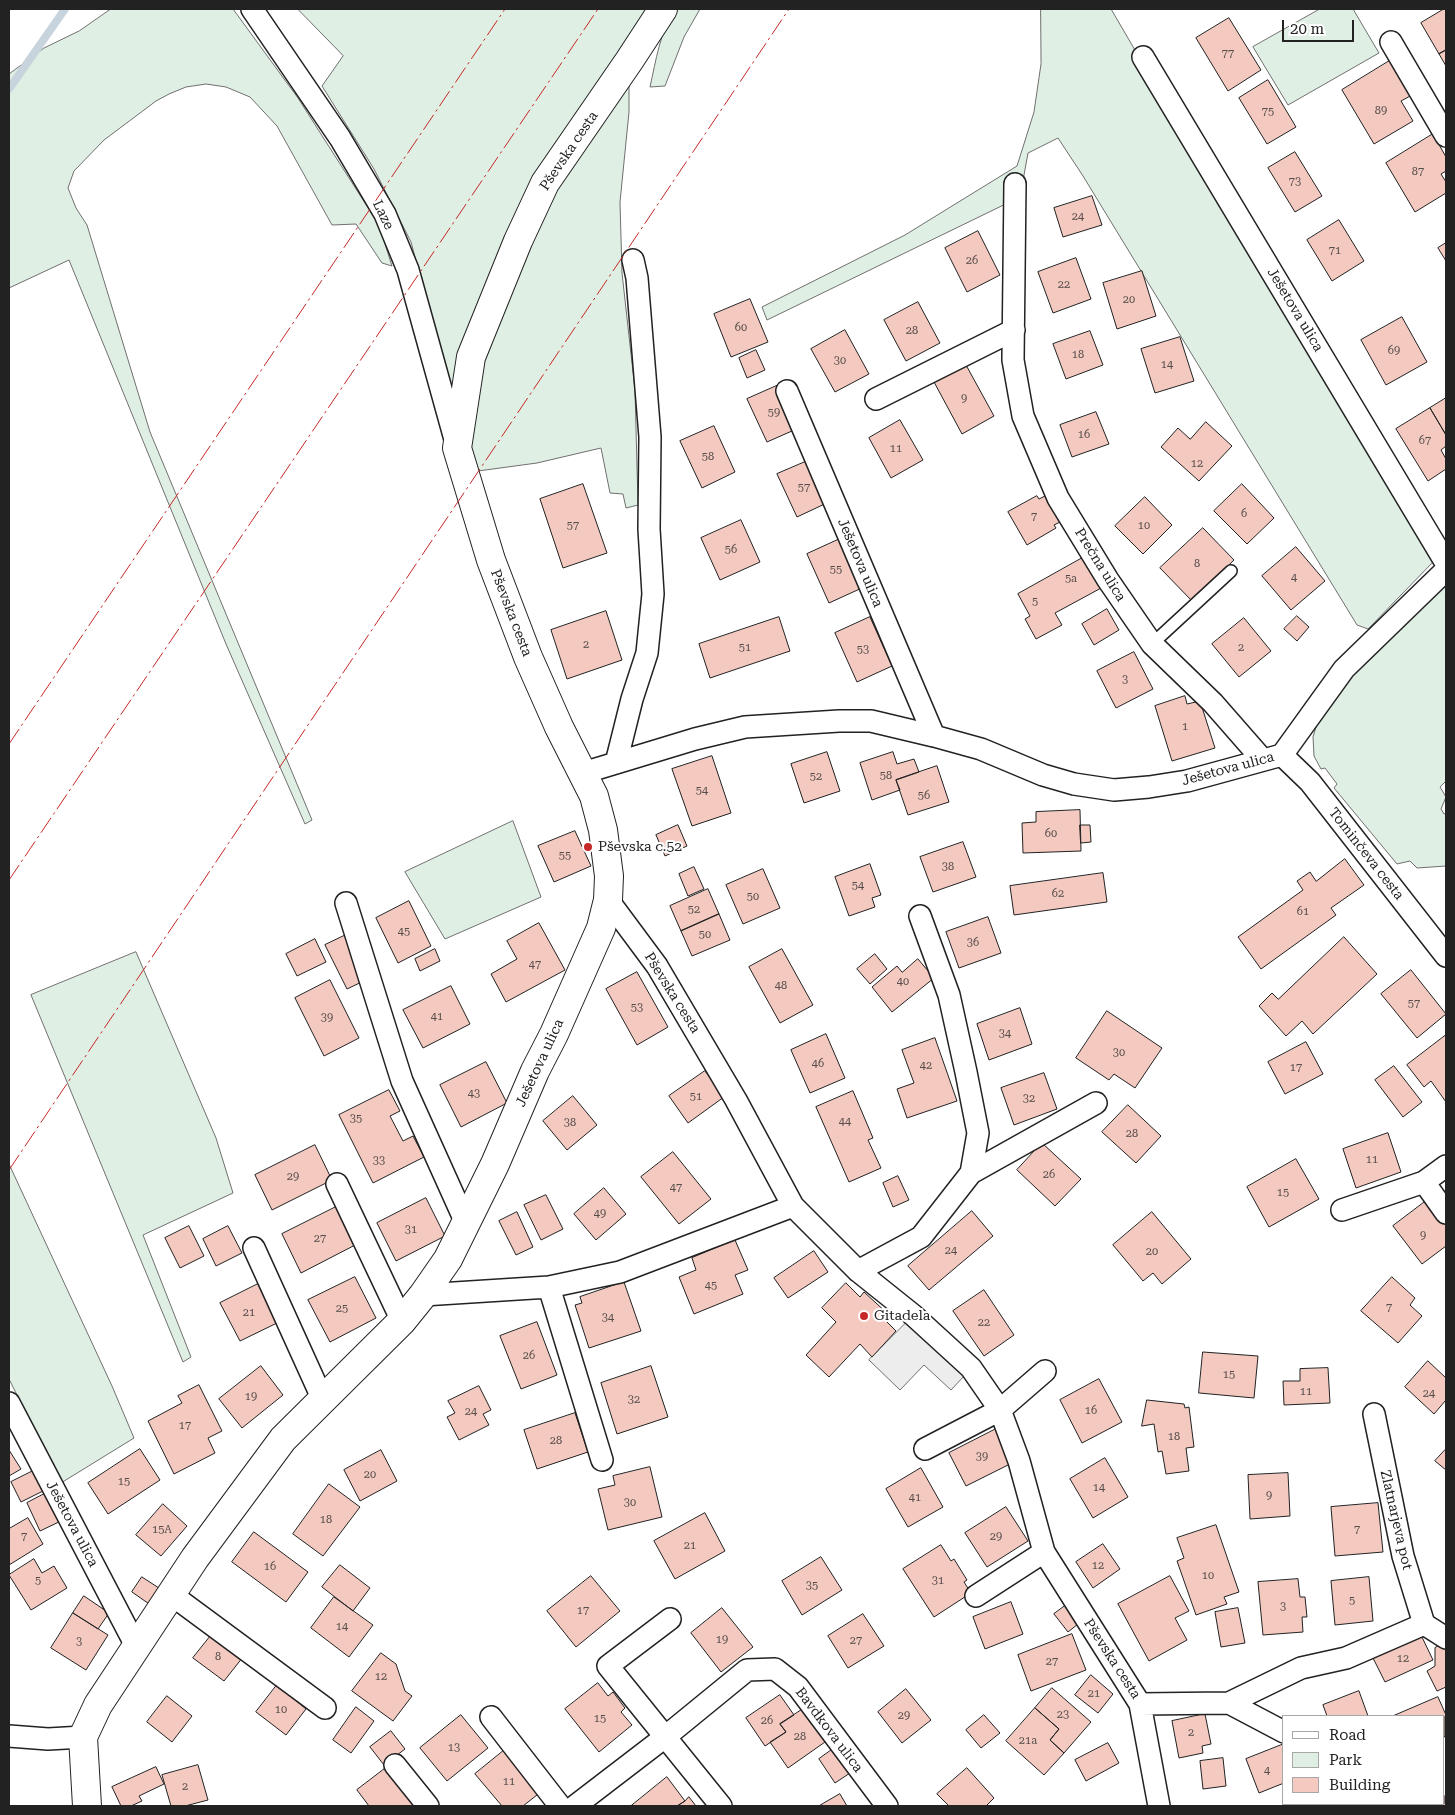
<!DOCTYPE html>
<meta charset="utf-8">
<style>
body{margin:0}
#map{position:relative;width:1455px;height:1815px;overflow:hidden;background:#fff;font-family:"Roboto Serif",serif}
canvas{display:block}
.frame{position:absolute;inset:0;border:10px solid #222;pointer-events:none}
.legend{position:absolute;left:1282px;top:1715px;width:162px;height:90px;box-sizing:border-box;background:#fff;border:1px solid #a7a7a7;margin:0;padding:6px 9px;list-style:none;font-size:15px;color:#222}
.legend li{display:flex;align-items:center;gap:10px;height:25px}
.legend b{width:25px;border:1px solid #a7a7a7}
.scale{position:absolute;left:1282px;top:20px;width:72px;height:22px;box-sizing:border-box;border:2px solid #222;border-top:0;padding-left:6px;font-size:15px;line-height:18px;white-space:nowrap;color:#222;-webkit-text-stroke:4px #fff;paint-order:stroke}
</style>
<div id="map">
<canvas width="1455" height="1815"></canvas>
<div class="frame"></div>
<ul class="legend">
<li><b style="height:6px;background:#fff"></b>Road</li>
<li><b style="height:14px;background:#e0efe3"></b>Park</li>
<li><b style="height:14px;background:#f3c9c0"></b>Building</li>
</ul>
<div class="scale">20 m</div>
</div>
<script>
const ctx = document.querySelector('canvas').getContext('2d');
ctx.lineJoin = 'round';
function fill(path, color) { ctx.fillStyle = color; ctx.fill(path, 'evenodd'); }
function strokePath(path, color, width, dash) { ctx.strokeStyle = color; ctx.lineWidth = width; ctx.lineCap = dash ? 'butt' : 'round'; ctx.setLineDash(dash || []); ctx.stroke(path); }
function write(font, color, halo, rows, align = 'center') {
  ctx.font = font + ' "Roboto Serif",serif'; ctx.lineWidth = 4; ctx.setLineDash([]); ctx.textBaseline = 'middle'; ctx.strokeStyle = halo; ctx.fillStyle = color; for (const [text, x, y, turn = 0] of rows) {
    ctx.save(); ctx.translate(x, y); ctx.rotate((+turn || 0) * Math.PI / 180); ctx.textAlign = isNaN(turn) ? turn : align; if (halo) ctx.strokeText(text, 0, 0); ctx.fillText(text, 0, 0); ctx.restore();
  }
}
const green = new Path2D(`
 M111,9h122l65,89 81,127 13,41 -10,-3 -26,-39 -24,1 -55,-99 -27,-29 -24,-10 -20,-3 -20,3 -17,7 -13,7 -52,39 -30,31 -6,17 8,20 11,17 63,207 162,388 -7,4 -79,-180 -157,-384 -60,28v-214l35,-26 35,-17z
 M298,9h356l-25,52v51l-9,90 2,71 13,117 3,115 -12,3 -3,-14 -13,-1 -9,-45 -64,15 -59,8 -19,-49 -48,-180 -37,-73 -52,-83 21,-30z
 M675,9h25l-16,28 -19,49 -15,1c6,-27 10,-55 25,-78z
 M1041,9h70l323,552 -66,68 -11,-4 -274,-449 -25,-38 -30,15 -8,44 -253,123 -5,-13 143,-72 112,-69 17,-54 7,-48z
 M1320,9h33l26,44 -91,52 -35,-58z
 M1446,581v200l-6,6 6,10 -5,12 3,5 2,-1v53l-29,2 -7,-7 -13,3 -63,-76 3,-4 -12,-16 -4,1 -7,-13 -1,-19 5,-17 30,-45z
 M513,821l28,76 -96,42 -40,-67z
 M136,952l80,186 17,55 -90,42 48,122 -8,5 -152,-367z
 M9,1164l103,222 22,52 -73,45 -52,-104z`);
fill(green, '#e0efe3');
strokePath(green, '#6f6f6f', 1);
const parking = new Path2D(`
 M906,1323l58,53 -13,14 -27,-25 -24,25 -31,-30z`);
fill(parking, '#ededed');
strokePath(parking, '#6f6f6f', 1);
strokePath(new Path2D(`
 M9,89l56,-80`), '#c7d3dd', 8);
const building = new Path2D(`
 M1444,9h2v41l-7,4 -18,-31z
 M1229,18l32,52 -33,21 -32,-53z
 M1446,50v16l-7,-12z
 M1391,60l21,35 -11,6 12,20 -39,23 -32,-54z
 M1268,80l28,47 -29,17 -28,-46z
 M1433,134l13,23v14l-5,3 5,8v11l-31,19 -29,-49z
 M1295,152l27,44 -27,16 -27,-44z
 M1092,196l10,29 -39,12 -9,-29z
 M1339,220l25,41 -32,20 -25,-41z
 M978,231l22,44 -33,17 -22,-44z
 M1446,243v18l-8,-13z
 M1076,258l15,41 -38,14 -15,-41z
 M1142,271l14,45 -39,13 -14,-46z
 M750,299l18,43 -37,15 -17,-43z
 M918,302l22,41 -34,18 -22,-41z
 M1402,317l25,45 -41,23 -25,-45z
 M845,330l24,44 -34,18 -24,-43z
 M1090,331l13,34 -37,14 -13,-35z
 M1180,337l14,44 -39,12 -14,-44z
 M756,350l9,20 -18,8 -8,-20z
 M966,365l28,51 -32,18 -28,-52z
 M781,384l20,43 -34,15 -20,-43z
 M1446,398v37l-16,-27z
 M1430,408l16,27v11l-5,4 5,9v10l-18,12 -32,-52z
 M1096,412l13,32 -37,13 -12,-32z
 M900,420l23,40 -32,18 -22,-40z
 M1206,422l26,24 -33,35 -38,-34 17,-19 12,11z
 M714,426l21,46 -33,16 -22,-47z
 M812,459l19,42 -34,16 -20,-43z
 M583,484l24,69 -44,15 -23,-69z
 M1242,484l32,34 -27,26 -33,-33z
 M1037,496l2,3 6,-3 15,26 -6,3 2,3 -29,17 -19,-33z
 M1145,497l27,28 -29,29 -28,-28z
 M741,520l19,42 -40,18 -19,-42z
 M1203,528l31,32 -42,41 -32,-33z
 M842,538l22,49 -35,16 -22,-49z
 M1296,547l29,34 -34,29 -29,-34z
 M1086,556l17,31 -48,26 7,12 -26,14 -11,-20 5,-3 -12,-22z
 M1107,609l12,21 -25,15 -12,-21z
 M606,611l16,49 -55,19 -16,-49z
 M1297,616l12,11 -12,14 -13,-12z
 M779,617l11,34 -80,27 -11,-34z
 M870,617l22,49 -35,16 -22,-49z
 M1244,618l27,33 -32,26 -27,-33z
 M1134,652l19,37 -37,19 -19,-37z
 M1185,696l2,8 13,-3 15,47 -43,13 -17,-55z
 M827,752l13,39 -36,12 -13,-39z
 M893,752l4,12 17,-5 5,13 -23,8 4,10 -28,10 -12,-37z
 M712,756l19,57 -39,13 -20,-57z
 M937,766l12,36 -41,13 -12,-35z
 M1080,810l1,41 -58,2 -1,-30 14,-1v-10z
 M678,825l9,21 -22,10 -9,-21z
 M1080,825h10l1,17 -10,1z
 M575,831l16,35 -37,16 -16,-36z
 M963,842l13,35 -43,15 -13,-35z
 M1345,859l19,26 -33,23 5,7 -75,54 -23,-32 65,-47 -6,-9 13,-9 6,9z
 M870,864l11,31 -9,3 3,9 -26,9 -14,-39z
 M694,867l10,22 -16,7 -9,-22z
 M763,869l17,39 -37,16 -17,-39z
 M1103,873l4,29 -93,13 -4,-29z
 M708,889l11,25 -38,17 -11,-25z
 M409,901l22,45 -33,17 -22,-45z
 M719,914l11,26 -38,16 -11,-25z
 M988,917l13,36 -42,15 -13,-36z
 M539,923l26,47 -59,32 -15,-28 26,-15 -10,-18z
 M346,935l22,44 -21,10 -22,-44z
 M1344,937l33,37 -64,60 -11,-13 -16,15 -27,-30 13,-13 6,6z
 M315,939l11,23 -29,14 -11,-22z
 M435,949l5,12 -20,10 -5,-12z
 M782,949l31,56 -33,18 -31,-56z
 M875,954l12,15 -17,15 -13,-15z
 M918,959l16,19 -42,34 -20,-25 25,-21 5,6z
 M1411,970l35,44 -29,24 -36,-44z
 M637,972l31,55 -31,18 -31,-56z
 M330,980l29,58 -35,18 -29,-58z
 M451,986l19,38 -47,24 -20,-38z
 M1020,1008l12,36 -43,16 -12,-36z
 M1107,1011l55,37 -27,40 -21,-14 -5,6 -33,-22z
 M826,1034l19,44 -35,15 -19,-43z
 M1446,1035v67l-15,-21 -7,6 -17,-22z
 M935,1038l22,63 -50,17 -10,-29 17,-6 -12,-33z
 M1306,1042l17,32 -38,20 -17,-32z
 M486,1062l21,41 -46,24 -21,-42z
 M1394,1066l28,36 -19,15 -28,-37z
 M705,1071l19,26 -36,26 -19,-27z
 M1044,1073l13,36 -43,16 -13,-37z
 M389,1090l11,21 -10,5 13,25 10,-5 11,21 -51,26 -34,-68z
 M853,1091l20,47 -5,2 13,28 -32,14 -33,-75z
 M573,1096l24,29 -30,25 -24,-29z
 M1128,1105l33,31 -25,27 -34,-31z
 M1388,1133l13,39 -45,16 -13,-39z
 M1042,1143l39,36 -26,27 -38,-36z
 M315,1145l17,35 -60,30 -17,-35z
 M673,1152l38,47 -32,25 -38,-47z
 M1296,1159l23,40 -50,28 -22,-40z
 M898,1176l11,24 -16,7 -10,-24z
 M604,1188l22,26 -30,26 -22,-26z
 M546,1195l17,34 -22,11 -17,-35z
 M426,1198l19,38 -49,25 -19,-38z
 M1426,1201l20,20v25l-24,18 -29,-38z
 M340,1205l19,38 -58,30 -19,-39z
 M972,1211l21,25 -64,54 -21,-24z
 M517,1212l16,35 -17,8 -17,-34z
 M1152,1212l39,47 -29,25 -9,-11 -10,8 -30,-36z
 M189,1226l15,30 -24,12 -15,-30z
 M228,1226l14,27 -26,13 -13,-27z
 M735,1240l13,30 -13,5 8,19 -49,20 -15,-37 17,-7 -4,-12z
 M814,1251l14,21 -40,26 -14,-20z
 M355,1277l21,41 -46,24 -22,-42z
 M1392,1277l23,21 -5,7 12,11 -24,27 -37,-32z
 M624,1282l17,49 -52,17 -14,-43 7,-2 -2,-6z
 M846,1283l14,14 4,-5 24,22 -4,5 12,12 -24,26 -12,-13 -31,33 -23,-22 30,-33 -14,-14z
 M258,1284l19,39 -37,18 -20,-38z
 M984,1290l30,45 -30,21 -31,-45z
 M537,1322l20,53 -36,14 -21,-53z
 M1203,1352l55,4 -4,42 -55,-5z
 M1428,1361l18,17v22l-12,14 -29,-27z
 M261,1366l22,29 -41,33 -23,-29z
 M651,1366l17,51 -51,17 -16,-51z
 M1328,1368l2,35 -46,2 -1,-24h17v-12z
 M1099,1379l23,43 -40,21 -22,-43z
 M199,1385l23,46 -14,7 7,15 -41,21 -26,-53 34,-18 -4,-7z
 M479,1386l12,24 -8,4 6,11 -30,15 -12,-23 8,-4 -7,-12z
 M1147,1400l37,4 1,4 4,-1 5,40 -8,1 3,23 -23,3 -4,-23 -4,1 -4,-28 -12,2z
 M575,1413l13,39 -51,17 -13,-39z
 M998,1428l18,33 -50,25 -17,-33z
 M140,1449l20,31 -52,34 -20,-31z
 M1446,1449v21l-11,-9z
 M9,1450l12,19 -12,7z
 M381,1450l16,31 -37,20 -16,-31z
 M1105,1458l23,39 -35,21 -23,-39z
 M650,1467l12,50 -54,13 -10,-41 17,-4 -2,-9z
 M921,1468l22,39 -35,20 -22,-38z
 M35,1470l10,20 -24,12 -10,-20z
 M1288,1473l2,43 -40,3 -2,-44z
 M329,1484l31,23 -37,49 -30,-22z
 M48,1492l15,28 -23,11 -13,-28z
 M1378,1503l5,49 -48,4 -4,-49z
 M163,1504l24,22 -26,30 -25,-21z
 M1006,1507l22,34 -41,26 -22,-34z
 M705,1513l20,38 -50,28 -21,-38z
 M28,1518l15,26 -34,21v-36z
 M1216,1525l23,67 -15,5 3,7 -31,11 -19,-54 7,-3 -7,-20z
 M254,1532l54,40 -22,30 -54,-40z
 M1103,1544l17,25 -27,19 -17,-26z
 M941,1545l10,16 3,-2 13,21 -3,2 7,11 -37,24 -31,-48z
 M821,1557l21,33 -40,25 -20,-34z
 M34,1559l8,14 12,-7 13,22 -36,22 -22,-35z
 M340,1565l30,23 -17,23 -31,-24z
 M591,1576l29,35 -44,36 -29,-36z
 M1170,1576l19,35 -14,7 12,22 -38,21 -31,-57z
 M142,1577l20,13 -10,16 -20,-14z
 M1369,1577l4,44 -38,4 -4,-44z
 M1298,1579l2,18h5l2,20h-5l1,15 -40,3 -5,-53z
 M84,1596l25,17 -11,16 -25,-16z
 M334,1597l39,28 -24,32 -38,-29z
 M1011,1602l12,32 -38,15 -12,-32z
 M1069,1603l14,17 -15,12 -14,-18z
 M722,1608l31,39 -32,25 -30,-39z
 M1238,1608l7,35 -24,4 -6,-35z
 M73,1613l35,22 -22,35 -35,-22z
 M863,1614l21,32 -36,22 -20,-32z
 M213,1633l30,24 -19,24 -31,-23z
 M1072,1634l14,36 -55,21 -13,-36z
 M1421,1635l12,25 -48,22 -12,-24z
 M1440,1645l6,4v38l-9,4 -10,-20 8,-5v-18z
 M381,1653l15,11 9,27 7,5 -19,25 -41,-30z
 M1091,1675l22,19 -15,19 -23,-18z
 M598,1683l10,13 5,-4 12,16 -4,4 11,13 -33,27 -34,-43z
 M277,1685l29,24 -20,26 -30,-23z
 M1052,1688l39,34 -27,31 -14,-13 9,-11 -24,-21z
 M906,1689l25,31 -29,23 -24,-31z
 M1359,1691l9,25h-41l-4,-11z
 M780,1695l14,20 -14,9 6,8 -21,14 -19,-28z
 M167,1696l25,20 -20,26 -25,-20z
 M1438,1697l8,18v21l-2,1v-21h-51z
 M356,1707l18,14 -23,32 -18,-13z
 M1035,1708l24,21 -9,11 14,13 -20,22 -38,-34z
 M803,1709l22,33 -37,26 -18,-26 16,-10 -6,-8z
 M1205,1714l6,30 -9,2 1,7 -24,5 -7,-37z
 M461,1715l27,33 -41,33 -27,-33z
 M984,1715l16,18 -19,15 -15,-18z
 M391,1731l14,18 -21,16 -14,-18z
 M1108,1743l11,20 -33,18 -11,-21z
 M840,1744l16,25 -21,14 -16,-24z
 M1284,1744v39l-25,10 -13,-34z
 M507,1748l35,43 -19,15h-21l-27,-32z
 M1223,1758l3,28 -23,3 -3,-28z
 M391,1764l31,42h-53l-12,-16z
 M198,1765l10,35 -23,6h-14l-9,-31z
 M156,1767l8,17 -25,12 3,5 -11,5h-10l-9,-19z
 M967,1768l27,30 -8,8h-37l-12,-12z
 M667,1777l18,24 -8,5h-46z
 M840,1794l7,12h-28z
 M1446,1795v11h-13l3,-2h8v-7z
 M689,1797l7,9h-19l8,-5z
 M1383,1804h33l-5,2h-27z`);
fill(building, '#f3c9c0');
strokePath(building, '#222', 1);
const lane = new Path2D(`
 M1152,644l79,-73`);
const street = new Path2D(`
 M252,9l88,129 45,76 23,56 48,173
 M1391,42l55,94
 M1143,57l303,506
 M1015,184l-2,176 10,56 35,82 50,82 44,64 61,59 49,56
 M787,391l147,345
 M876,399l138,-69
 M1282,755l28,27 136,174
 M616,763l16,-64 15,-46 6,-59 -4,-65 1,-92 -13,-159 -4,-18
 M583,773l112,-34 50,-12 94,-6h32l63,15 47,13 62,26 31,9 40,6 35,-3 38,-6 95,-26 62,-86 102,-99
 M608,900l49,66 79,134 57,106 65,65 55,44 58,53 29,42 19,51 25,91 96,152 19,102
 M346,903l56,178 64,142
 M1446,1166l-22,16 22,31
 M971,1173l125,-70
 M337,1184l65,137
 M1342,1210l82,-28
 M254,1248l69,152
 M858,1271l63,-34 50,-64 7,-40 -12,-61 -17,-77 -29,-79
 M549,1287l71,-15 173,-66
 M423,1295l126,-8 53,173
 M9,1403l127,243
 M1374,1414l29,142 21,68
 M925,1449l75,-39 45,-39
 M172,1595l153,113
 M976,1596l68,-44
 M670,1619l-62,47 113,140
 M1229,1703l55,29
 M1140,1704l89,-1 72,-35 45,-10 78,-34 22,14
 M491,1717l69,89
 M9,1736l39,3 35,-2
 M395,1765l33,41
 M1351,1804l2,2
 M575,1806l90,-69 82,-67 28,-1 23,18 89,119`);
const secondary = new Path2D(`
 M87,1806l-4,-69 15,-32 97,-147 88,-119 119,-118 21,-26 25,-36 47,-95 40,-93 19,-37 47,-106 7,-28 1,-24 -6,-46 -9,-34 -35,-69 -31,-70 -37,-97 -34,-112 14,-91 47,-116 27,-58 84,-122 34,-52`);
strokePath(lane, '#222', 14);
strokePath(street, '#222', 24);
strokePath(secondary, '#222', 30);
strokePath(lane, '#fff', 11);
strokePath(street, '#fff', 21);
strokePath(secondary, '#fff', 28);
strokePath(new Path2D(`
 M9,744l496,-735
 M9,880l589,-871
 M9,1170l780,-1161`), '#c62828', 1, [18, 4, 2.5, 4]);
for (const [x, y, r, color] of [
 [588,847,5,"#c62828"],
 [864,1316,5,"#c62828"]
]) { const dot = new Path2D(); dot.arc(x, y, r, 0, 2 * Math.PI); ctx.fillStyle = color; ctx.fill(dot); strokePath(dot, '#fff', 2); }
write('11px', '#564c4a', null, [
 ["77",1228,54],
 ["89",1381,111],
 ["75",1268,112],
 ["87",1418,172],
 ["73",1295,182],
 ["24",1078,217],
 ["71",1335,251],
 ["26",972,261],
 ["22",1064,285],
 ["20",1129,300],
 ["60",741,328],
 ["28",912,331],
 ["69",1394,351],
 ["18",1078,355],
 ["30",840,361],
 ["14",1167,365],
 ["9",964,399],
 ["59",774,413],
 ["16",1084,435],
 ["67",1425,441],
 ["11",896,449],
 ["58",708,457],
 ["12",1197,464],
 ["57",804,488],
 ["6",1244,514],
 ["7",1034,517],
 ["57",573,526],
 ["10",1144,526],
 ["56",731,550],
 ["8",1197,564],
 ["55",836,570],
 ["4",1294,578],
 ["5a",1071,579],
 ["5",1035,602],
 ["2",586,645],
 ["51",745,648],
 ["2",1241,648],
 ["53",863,650],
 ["3",1125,680],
 ["1",1185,727],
 ["58",886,776],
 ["52",816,777],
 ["54",702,791],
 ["56",924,796],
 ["60",1051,834],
 ["55",565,856],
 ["38",948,867],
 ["54",858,886],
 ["62",1058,894],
 ["50",753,897],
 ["52",694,910],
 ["61",1303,912],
 ["45",404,932],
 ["50",705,935],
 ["36",973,943],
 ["47",535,965],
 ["40",903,982],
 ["48",781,986],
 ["57",1414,1004],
 ["53",637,1008],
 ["41",437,1017],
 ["39",327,1018],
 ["34",1005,1034],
 ["30",1119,1053],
 ["46",818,1064],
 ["42",926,1066],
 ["17",1296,1068],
 ["43",474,1094],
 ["51",696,1097],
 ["32",1029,1099],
 ["35",356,1119],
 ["44",845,1122],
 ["38",570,1123],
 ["28",1132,1134],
 ["11",1372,1160],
 ["33",379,1161],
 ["26",1049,1175],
 ["29",293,1177],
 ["47",676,1188],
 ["15",1283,1193],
 ["49",600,1214],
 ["31",411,1230],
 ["9",1423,1236],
 ["27",320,1239],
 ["24",951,1251],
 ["20",1152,1252],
 ["45",711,1286],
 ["7",1389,1308],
 ["25",342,1309],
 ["21",249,1313],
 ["34",608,1318],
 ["22",984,1323],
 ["26",529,1356],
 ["15",1229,1375],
 ["11",1306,1392],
 ["24",1429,1394],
 ["19",251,1397],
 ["32",634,1400],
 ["16",1091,1411],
 ["24",471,1412],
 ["17",185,1426],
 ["18",1174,1437],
 ["28",556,1441],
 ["39",982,1457],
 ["20",370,1475],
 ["15",124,1482],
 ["14",1099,1488],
 ["9",1269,1496],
 ["41",915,1498],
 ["30",630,1503],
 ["18",326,1520],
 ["15A",162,1530],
 ["7",1357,1530],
 ["7",24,1537],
 ["29",996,1537],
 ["21",690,1546],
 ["12",1098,1566],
 ["16",270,1567],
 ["10",1208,1576],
 ["5",38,1581],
 ["31",938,1581],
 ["35",812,1586],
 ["5",1352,1601],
 ["3",1283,1607],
 ["17",583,1611],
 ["14",342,1627],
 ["19",722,1640],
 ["27",856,1641],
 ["3",79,1642],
 ["8",218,1657],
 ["12",1403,1659],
 ["27",1052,1662],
 ["12",381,1677],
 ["21",1094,1694],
 ["10",281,1710],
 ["23",1063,1715],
 ["29",904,1716],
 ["15",600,1719],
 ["26",767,1721],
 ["2",1191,1733],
 ["28",800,1737],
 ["21a",1028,1741],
 ["13",454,1748],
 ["4",1267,1771],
 ["11",509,1782],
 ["2",185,1787]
]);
write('14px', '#222', '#fff', [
 ["Pševska cesta",569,151,-56],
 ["Laze",383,215,64],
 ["Ješetova ulica",1295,310,59],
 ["Ješetova ulica",860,563,67],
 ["Prečna ulica",1100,565,58],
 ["Pševska cesta",511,613,69],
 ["Ješetova ulica",1228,769,-15],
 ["Tominčeva cesta",1366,854,52],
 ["Pševska cesta",672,993,58],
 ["Ješetova ulica",540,1063,-65],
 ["Zlatnarjeva pot",1396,1520,77],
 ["Ješetova ulica",72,1524,62],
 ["Pševska cesta",1112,1659,57],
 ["Bavdkova ulica",829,1730,53]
]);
write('14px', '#222', '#fff', [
 ["Pševska c.52",598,847],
 ["Gitadela",874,1316]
], 'left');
</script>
